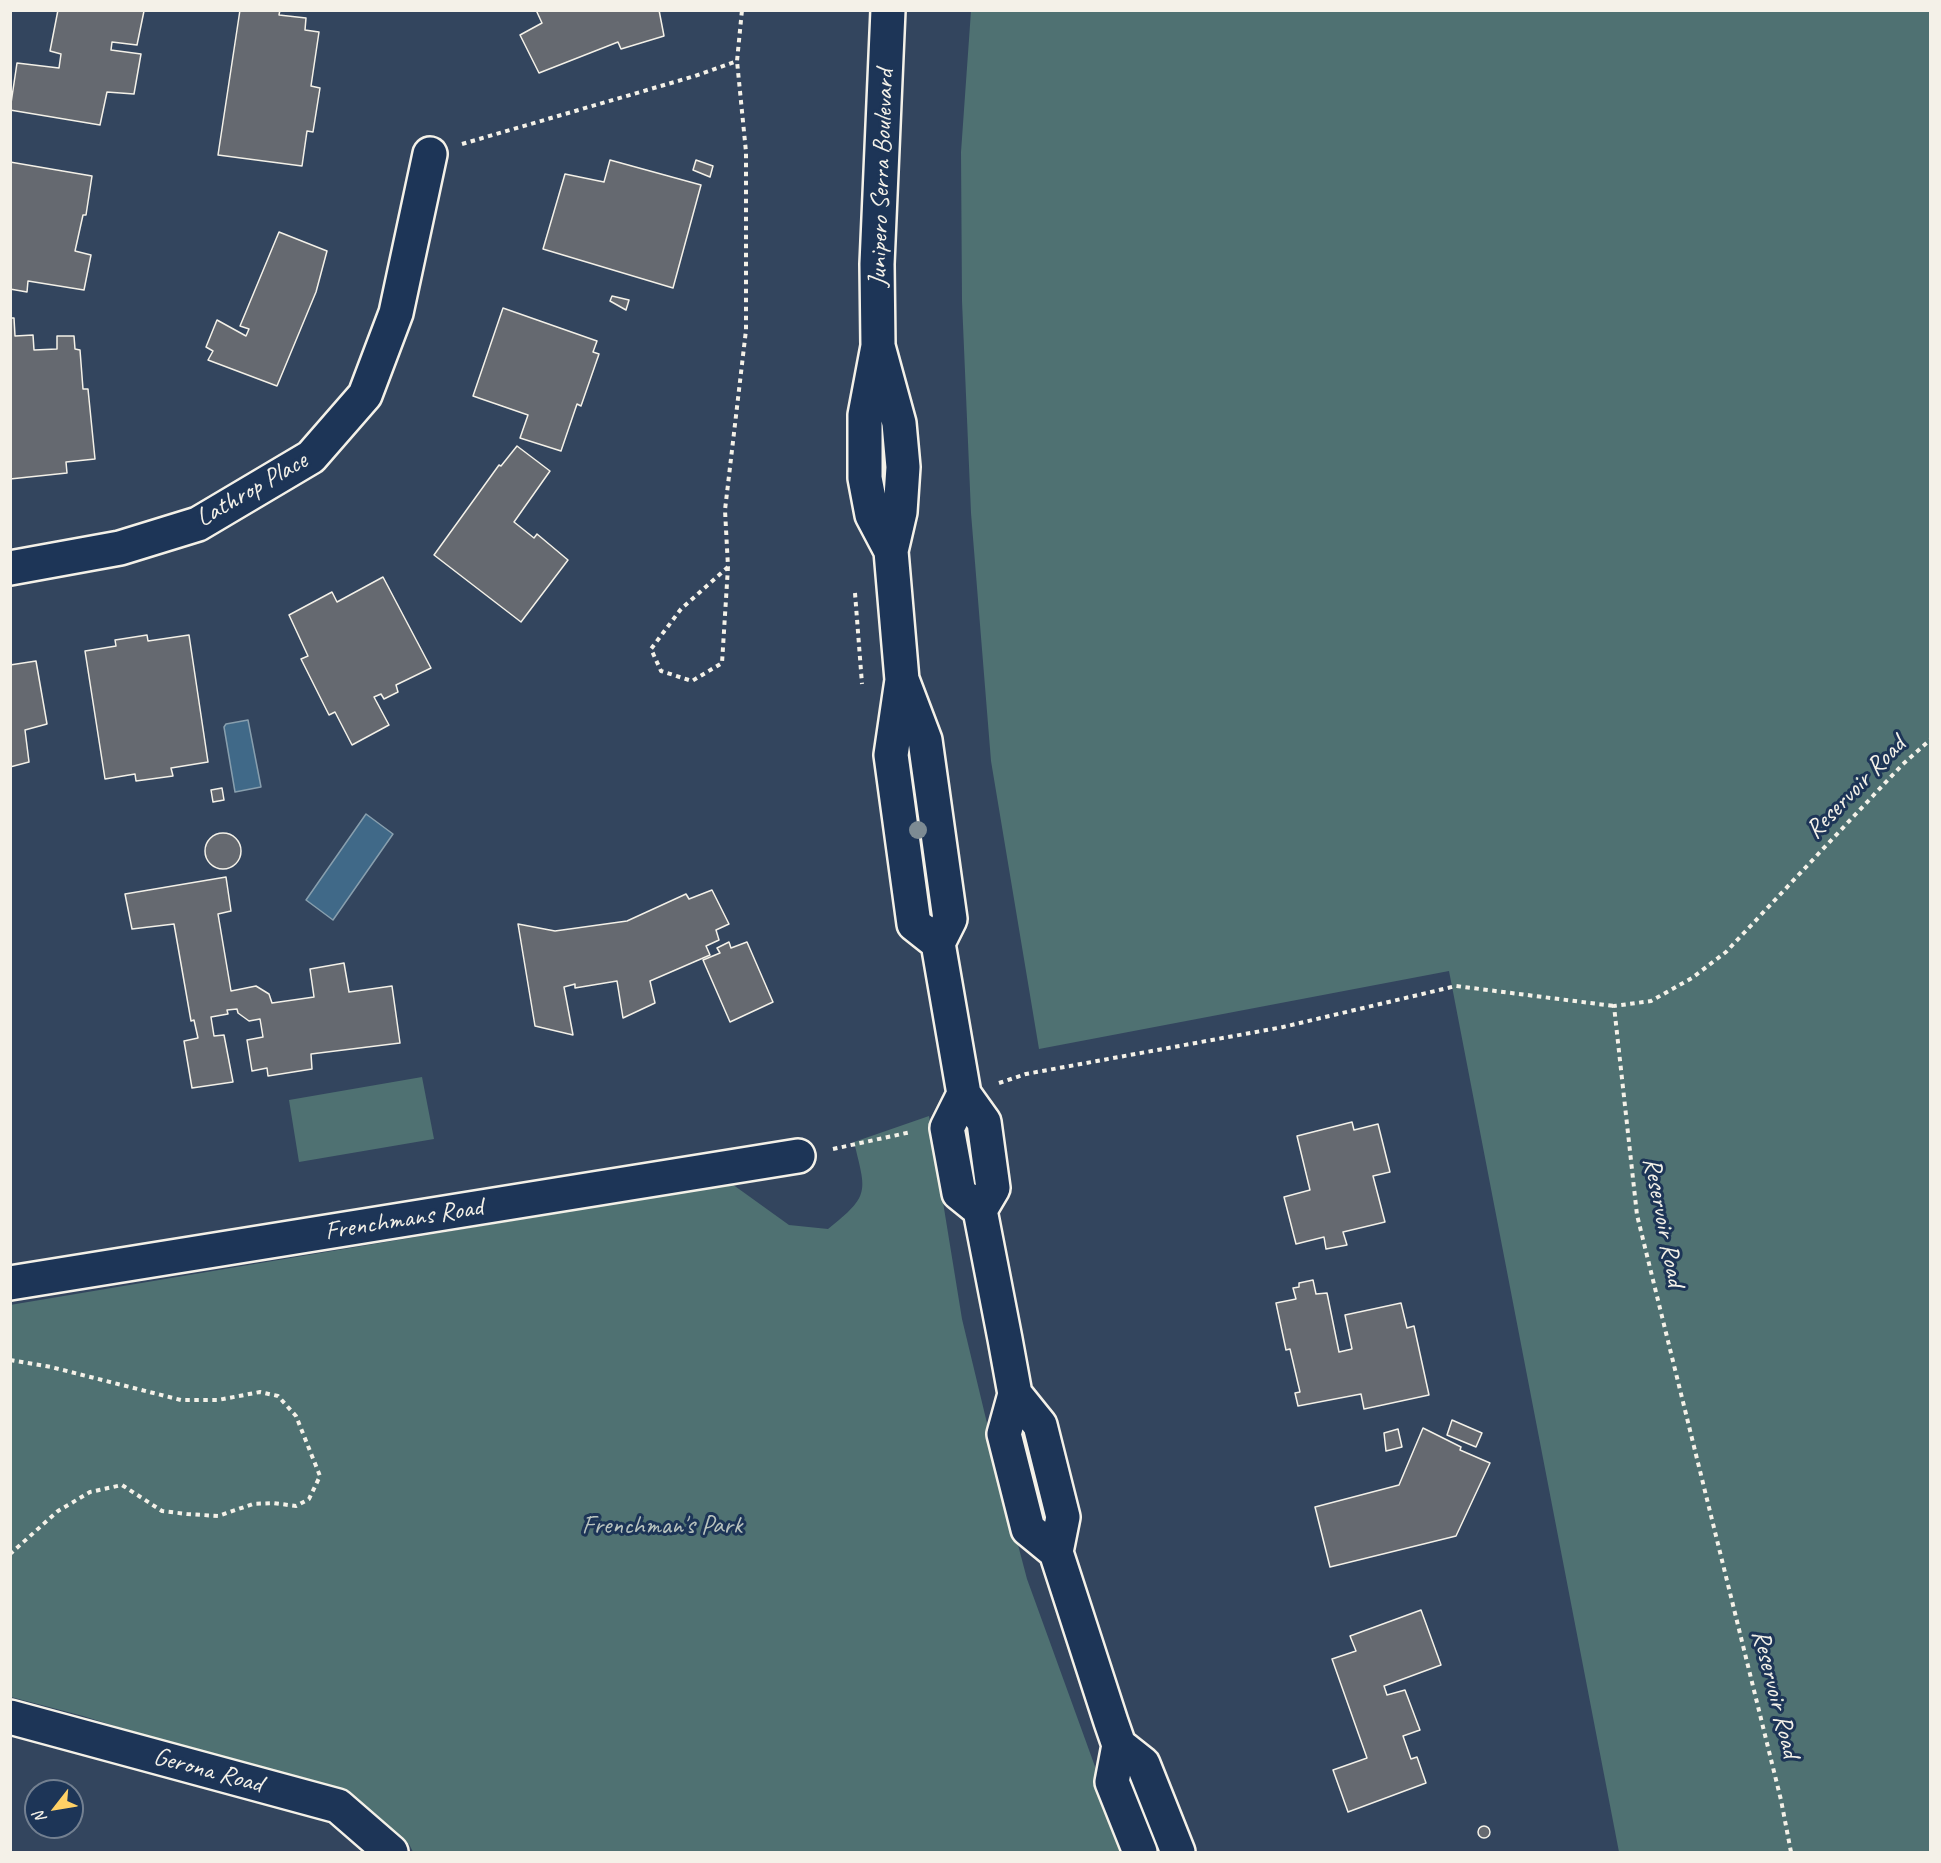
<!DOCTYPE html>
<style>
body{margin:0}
#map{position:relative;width:1941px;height:1863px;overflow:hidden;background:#33455e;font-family:Caveat,sans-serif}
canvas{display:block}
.frame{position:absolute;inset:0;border:12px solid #f4f1e8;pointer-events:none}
.north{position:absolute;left:24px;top:1779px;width:60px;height:60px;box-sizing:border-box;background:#1d3557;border:2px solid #738091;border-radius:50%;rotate:239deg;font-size:16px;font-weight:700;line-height:24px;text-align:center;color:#f4f1e8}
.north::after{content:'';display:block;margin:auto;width:21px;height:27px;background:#ffd166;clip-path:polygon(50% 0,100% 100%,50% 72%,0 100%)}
</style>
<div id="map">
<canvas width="1941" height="1863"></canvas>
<div class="frame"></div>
<div class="north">N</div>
</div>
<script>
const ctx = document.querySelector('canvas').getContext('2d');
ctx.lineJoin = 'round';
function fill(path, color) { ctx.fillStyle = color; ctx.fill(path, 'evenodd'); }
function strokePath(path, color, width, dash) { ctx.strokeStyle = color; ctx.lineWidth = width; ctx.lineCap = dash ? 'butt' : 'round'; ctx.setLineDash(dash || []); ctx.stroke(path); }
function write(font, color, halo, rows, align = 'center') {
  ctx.font = font + ' Caveat,sans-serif'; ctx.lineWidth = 6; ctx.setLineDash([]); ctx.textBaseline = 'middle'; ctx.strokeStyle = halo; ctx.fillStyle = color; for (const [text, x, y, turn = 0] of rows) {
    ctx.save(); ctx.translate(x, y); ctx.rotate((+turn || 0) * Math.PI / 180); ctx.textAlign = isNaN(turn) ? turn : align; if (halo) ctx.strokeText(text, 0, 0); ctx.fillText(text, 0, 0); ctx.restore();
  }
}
fill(new Path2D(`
 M971,11h959v1841h-311l-170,-881 -410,78 -48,-288 -20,-248 -9,-212 -1,-149z
 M422,1077l12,62 -135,23 -10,-62z
 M929,1116l33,203 36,150 29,110 99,273h-713l-4,-8 -69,-47 -257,-81 -72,-19 -1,-392 722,-121 57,41 39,4c43,-34 38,-37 26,-87z`), '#4f7172');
const water = new Path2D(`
 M248,720l13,67 -26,5 -11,-65 2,-3z
 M366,814l27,20 -60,86 -27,-20z`);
fill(water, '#406988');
strokePath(water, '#889fae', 1.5);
const building = new Path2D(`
 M58,10l86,1 -7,34 -25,-3 -1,8 30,4 -7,40 -27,-2 -7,33 -90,-15 7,-47 42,5 2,-14 -11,-3z
 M240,10h40l-1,5 27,3 -1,12 14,2 -8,54 9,2 -7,44 -6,-1 -5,35 -84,-11z
 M536,10h123l5,26 -43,13 -3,-7 -79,31 -19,-38 22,-12z
 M610,160l91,25 -28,103 -130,-39 22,-75 39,8z
 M696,160l17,6 -3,11 -17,-7z
 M10,162l82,14 -6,39h-3l-8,36 16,4 -7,35 -56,-9 -1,11 -17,-3z
 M279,232l48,19 -11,41 -39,94 -69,-26 5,-9 -7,-4 11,-27 29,16 3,-7 -9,-3z
 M612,296l17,4 -3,10 -16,-9z
 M503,308l94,33 -4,11 6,2 -18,52 -4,-2 -16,47 -41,-13 8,-23 -55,-19z
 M10,318h4l1,18 18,-1 1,15 23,-1v-13h17l1,13 5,1 3,39h5l7,70 -29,3 1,11 -57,6z
 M517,446l33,25 -36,51 20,16 3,-4 31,26 -47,62 -87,-67 65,-90 2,1z
 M383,577l48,91 -35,17 2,7 -14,7 -3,-5 -7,3 15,28 -37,20 -17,-33 -6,3 -28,-56 7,-3 -19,-41 43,-23 5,10z
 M147,635l1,6 41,-6 19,127 -37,6 2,8 -37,5 -1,-7 -30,5 -20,-128 31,-5 -1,-6z
 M36,661l11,63 -22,6 4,32 -19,5v-102z
 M222,788l2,12 -11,2 -2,-12z
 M205 851a18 18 0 1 1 36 0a18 18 0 1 1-36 0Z
 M226,877l5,34 -13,3 13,77 25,-5 13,8 3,9 42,-6 -4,-28 34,-6 5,29 43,-6 8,57 -89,11 1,15 -44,7 -1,-8 -15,3 -5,-31 16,-3 -3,-18 -11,2 -11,-8 -1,-4 -10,1 1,4 -17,3 3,19 10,-1 9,47 -41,6 -8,-47 14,-3 -4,-18 -3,1 -17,-97 -42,5 -7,-35z
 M712,890l17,34 -13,6 3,10 -13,6 4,9 -60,26 5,22 -32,15 -6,-37 -42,7v-4l-11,3 9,48 -38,-9 -17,-102 37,7 72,-10 59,-27 3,5z
 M729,942l2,6 16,-6 26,60 -43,20 -27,-62 17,-7 -3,-5z
 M1352,1122l2,8 24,-6 12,48 -17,4 12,46 -42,10 4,13 -21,4 -2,-12 -28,7 -12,-47 26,-7 -13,-54z
 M1313,1280l3,14 11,-1 12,59 13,-3 -7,-34 56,-12 6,25 7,-2 15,69 -65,14 -3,-15 -63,12 -3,-13 5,-1 -10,-43 -4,1 -10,-47 20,-4 -3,-11 6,-1v-4z
 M1452,1420l30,13 -6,14 -29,-12z
 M1423,1428l38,19 -1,3 30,13 -34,73 -126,31 -15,-60 84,-22z
 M1398,1429l4,18 -16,4 -2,-18z
 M1421,1610l20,55 -57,21 3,9 18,-5 15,40 -17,6 8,23 6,-2 9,26 -78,29 -15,-42 34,-12 -35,-99 24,-8 -6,-15z
 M1478 1832a6 6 0 1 1 12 0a6 6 0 1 1-12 0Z`);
fill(building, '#656970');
strokePath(building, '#f4f1e8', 1.5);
const minor = new Path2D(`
 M10,568l110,-20 78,-24 113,-67 54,-62 31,-82 34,-159
 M10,1283l788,-127
 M10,1717l328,89 53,46`);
const primary = new Path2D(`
 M888,10l-11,254 1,82 -13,69v63l7,37 19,36
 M878,346l21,77 4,44 -3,45 -9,39 11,129 -11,75 23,169 24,19
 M903,682l22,58 25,179 -12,24 26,151 20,28 9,66 -13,22
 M964,1094l-17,34 12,65 21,17 25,129 10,55 -11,40 24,95 28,23
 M1015,1394l25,31 23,92 -7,35 55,170 8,23 24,19 35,88
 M1119,1745l-7,37 28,70`);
strokePath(minor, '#f4f1e8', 38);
strokePath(primary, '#f4f1e8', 38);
strokePath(new Path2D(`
 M462,144l233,-68 42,-15 5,-51
 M728,567l-47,42 -30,40 10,22 31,10 30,-18 6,-96 -3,-57 21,-180v-178l-9,-91
 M855,593l7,91
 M999,1083l27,-9 257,-47 173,-41 158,20
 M833,1149l78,-17
 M10,1360l41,7 130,33h37l42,-8 18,4 18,20 24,60 -11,23 -13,7 -23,-3 -20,1 -35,12 -31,-2 -25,-3 -40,-26 -32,7 -32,19 -48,43
 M1791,1852l-10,-52 -144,-585 -23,-209 37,-5 41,-23 34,-26 176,-187 28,-25`), '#f4f1e8', 4, [4.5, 4.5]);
strokePath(minor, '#1d3557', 33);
strokePath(primary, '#1d3557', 33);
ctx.fillStyle = '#7d8b93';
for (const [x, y] of [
 [918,830]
]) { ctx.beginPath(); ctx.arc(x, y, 9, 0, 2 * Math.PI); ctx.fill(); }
write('26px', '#f4f1e8', '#1d3557', [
 ["Junipero Serra Boulevard",882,178,-88],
 ["Lathrop Place",252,490,-30],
 ["Reservoir Road",1856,788,-46],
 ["Frenchmans Road",404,1220,-9],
 ["Reservoir Road",1663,1222,79],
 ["Reservoir Road",1775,1694,76],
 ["Gerona Road",208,1771,15]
]);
write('26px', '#bac4bf', '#1d3557', [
 ["Frenchman's Park",662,1526]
]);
</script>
